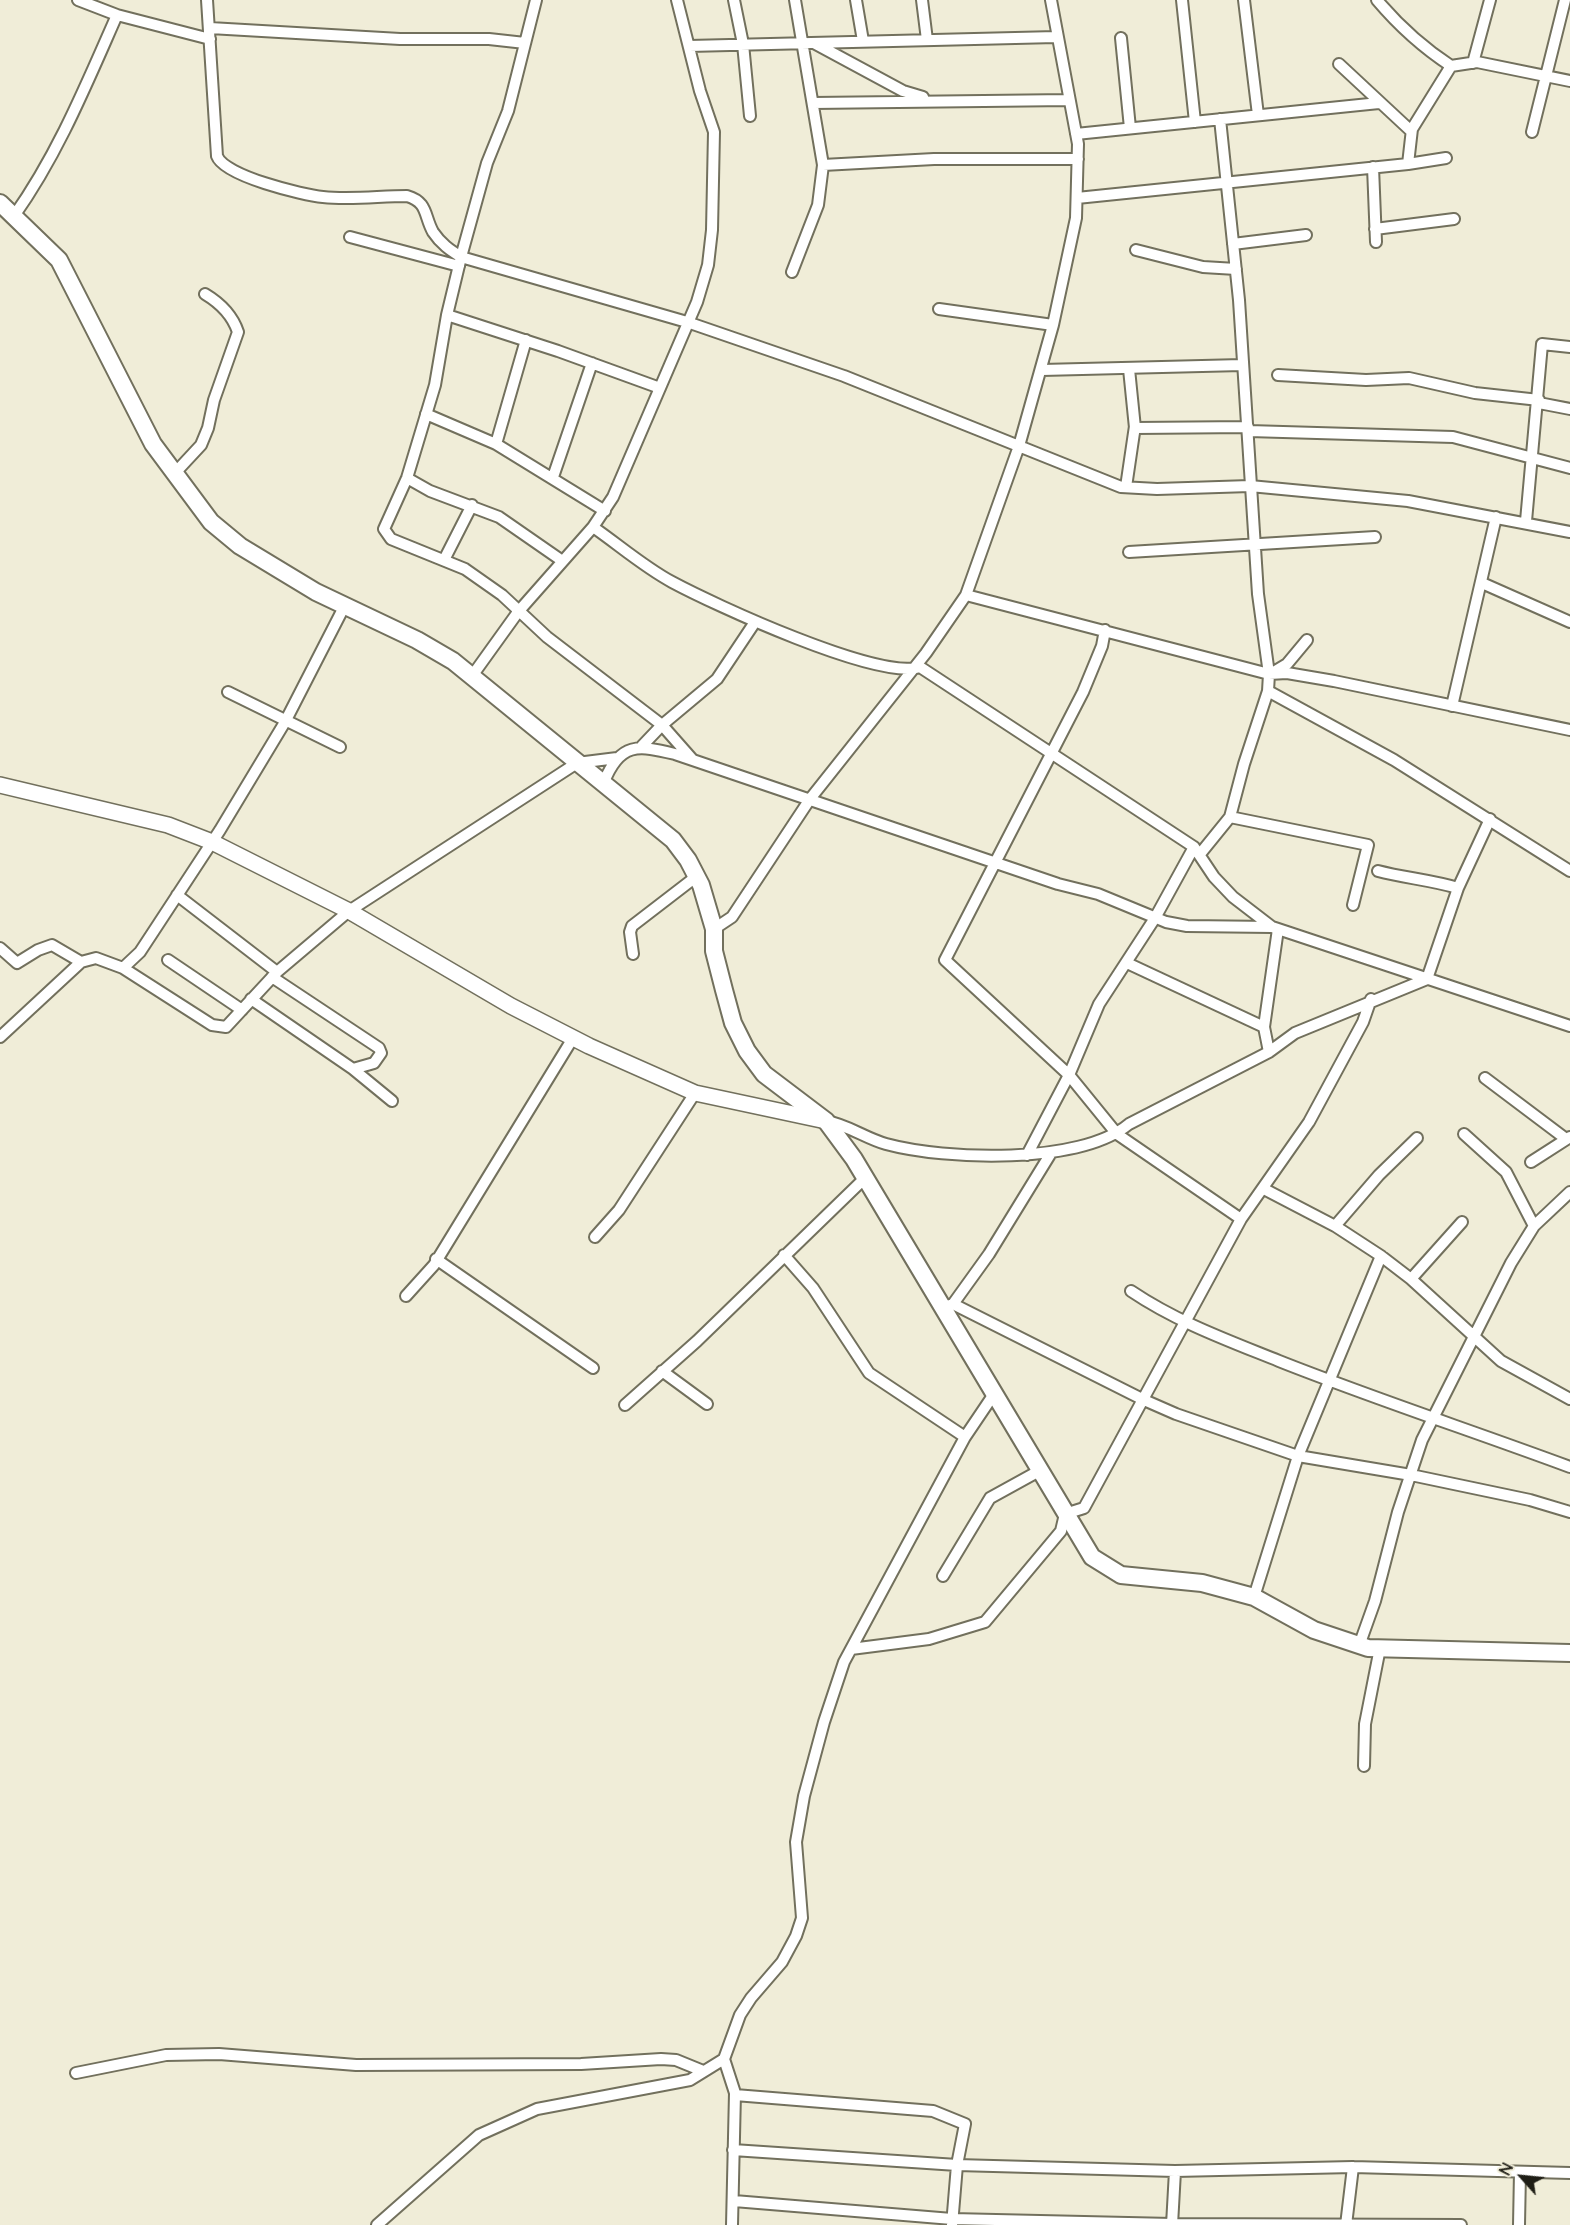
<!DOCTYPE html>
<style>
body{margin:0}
#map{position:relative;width:1570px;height:2225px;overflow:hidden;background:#f0edd8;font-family:Quicksand,sans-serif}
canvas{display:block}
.north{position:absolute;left:1492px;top:2147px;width:60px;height:60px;-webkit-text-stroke:4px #f0edd8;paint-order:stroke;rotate:297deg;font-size:16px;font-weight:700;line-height:24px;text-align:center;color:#1f1e16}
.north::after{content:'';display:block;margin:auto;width:21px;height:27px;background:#1f1e16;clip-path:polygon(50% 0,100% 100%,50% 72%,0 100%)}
</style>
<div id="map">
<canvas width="1570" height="2225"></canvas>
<div class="north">N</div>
</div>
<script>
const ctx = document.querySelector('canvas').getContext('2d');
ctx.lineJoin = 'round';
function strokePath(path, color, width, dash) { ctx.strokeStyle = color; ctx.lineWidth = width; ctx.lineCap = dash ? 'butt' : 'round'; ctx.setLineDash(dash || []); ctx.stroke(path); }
const street = new Path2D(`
 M78,0l39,15 93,24
 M207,0l10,156c7,20 86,39 106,41 28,3 57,-1 84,-1 21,6 17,20 26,36 8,12 17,18 28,25l226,65 157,54 277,111 36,2 93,-3 158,15 162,31
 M536,0l-28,111 -21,52 -26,94 -14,58 -12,70 -28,93 -23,51 7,10 74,30 37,26 45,42 115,88 30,34
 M734,0l9,44 7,72
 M856,0l7,41
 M922,0l5,40
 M1182,0l13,122
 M1244,0l14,115
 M1377,0c22,26 45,47 74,66
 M210,28l190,11h89l36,4
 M1121,38l9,90
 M814,43l89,48 20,6
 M689,46l367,-9
 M1473,63l17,-63
 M1339,64l72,67
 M813,103l256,-3
 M1532,132l33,-132
 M1076,134l303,-31
 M1408,164l38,-6
 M823,165l111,-6h144
 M1373,167l3,75
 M1077,198l331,-34 4,-35 39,-63 26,-4 93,19
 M14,216c44,-62 72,-131 103,-201
 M1375,229l79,-10
 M350,237l109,29
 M1233,244l73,-9
 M1136,250l67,17 33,2
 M792,272l26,-67 5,-40 -28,-165
 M939,309l114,16
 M447,315l111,36 102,37
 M1129,369l6,59 113,-1
 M1042,370l200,-5
 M1278,375l88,5 43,-2 66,15 64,7
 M1539,403l31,6
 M426,414l70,30 109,67
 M1249,431l204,6 117,31
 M496,444l30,-104
 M174,474l27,-29 7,-17 6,-28 24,-68c-6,-18 -18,-29 -33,-38
 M553,477l39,-114
 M407,478l23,13 69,26 62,43
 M1126,487l9,-61
 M1526,521l16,-177 28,3
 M593,527c26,18 51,40 79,55 41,22 207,99 248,85l274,180 20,30 19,20 39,30
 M1129,552l246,-15
 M444,560l28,-55
 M1482,583l88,39
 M966,595l303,79 18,-1 47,8 236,49
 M1105,630l-3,16 -19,46 -138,268 124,115 48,59 124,85
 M1272,673l15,-9 20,-24
 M472,676l46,-64 75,-85 20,-30 84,-195 11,-37 4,-35 2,-98 -14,-41 -23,-91
 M1268,691l126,69 176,111
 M228,692l112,55
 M1452,706l44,-189
 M642,746l20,-21 55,-46 38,-57
 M604,782c16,-40 34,-37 71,-28l383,130 40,10 68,28 21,4 85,1 298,99
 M1230,817l138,28 -15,60
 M1200,854l30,-37 14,-53 24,-73 1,-17 -11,-80 -19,-294 -19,-181
 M1378,871c27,7 53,9 80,17
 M177,895l100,77
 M714,929l18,-12 78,-118 116,-146 40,-58 53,-149 34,-121 23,-107 2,-74 -27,-144
 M0,948l17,15 21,-13 14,-5 29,17
 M633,954l-3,-22 2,-6 65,-50
 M168,960l74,50
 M1127,963l137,64
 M123,968l89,57 14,2 51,-55 72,-61 228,-148 40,-5
 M272,977l107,71 2,5 -7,10 -21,6
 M251,999l102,70 39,32
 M0,1037l81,-75 15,-4 27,10 17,-16 80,-122 65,-108 59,-115
 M1269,1052l-5,-25 14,-98
 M1485,1078l81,61
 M826,1121c22,4 39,17 60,23 59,16 194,21 243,-20l140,-72 26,-19 132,-54 31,-91 32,-69
 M1464,1134l42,38 28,54
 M1027,1155l42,-80 30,-71 56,-86 39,-71
 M1531,1162l39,-25
 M1264,1189l71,37 46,30 30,23 90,82 69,38
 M1335,1226l44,-51 38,-37
 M595,1237l24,-27 76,-117
 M784,1255l29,33 56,85 96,64
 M436,1259l157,109
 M1411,1279l51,-57
 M1131,1291c46,31 96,49 148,70 96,38 194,70 291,106
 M406,1296l28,-31 139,-227
 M953,1304l36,-50 62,-101
 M943,1308l10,-4 191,96 32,14 122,42 113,19 119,25 40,12
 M662,1371l45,33
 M625,1405l72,-64 168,-163
 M943,1576l47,-78 49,-27
 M1254,1597l44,-141 83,-200
 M1360,1643l15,-42 23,-89 24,-72 89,-177 23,-37 36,-34
 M851,1649l78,-10 56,-17 76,-91 4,-17 19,-6 157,-289 68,-97 54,-100 8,-23
 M1364,1766l1,-42 15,-76
 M76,2073l90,-18 53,-1 137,11 225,-1 80,-5 15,1 27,11
 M735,2095l198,16 32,13 -8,41 -5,60
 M733,2150l224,15 218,6 178,-4 217,6
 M734,2201l218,18 220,5 289,1
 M377,2225l102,-90 58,-26 153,-29 34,-21
 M732,2225l3,-132 -11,-34 16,-44 11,-17 31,-36 14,-26 6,-18 -6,-76 8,-46 20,-74 20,-60 121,-225 29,-43
 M1172,2225l3,-54
 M1346,2225l7,-58
 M1519,2225l1,-53`);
const secondary = new Path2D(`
 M0,785l168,40 44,17 137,69 162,95 78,40 106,47 131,28`);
const primary = new Path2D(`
 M0,203l59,57 94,184 58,78 29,24 76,46 101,48 36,21 220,179 15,20 13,25 13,44v22l10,39 9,33 14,28 17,23 62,47 28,38 238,398 29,18 81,8 52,14 60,33 54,18 202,5`);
strokePath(street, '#72705d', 14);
strokePath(secondary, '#72705d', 18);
strokePath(primary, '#72705d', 20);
strokePath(street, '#fff', 10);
strokePath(secondary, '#fff', 15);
strokePath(primary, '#fff', 16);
</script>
